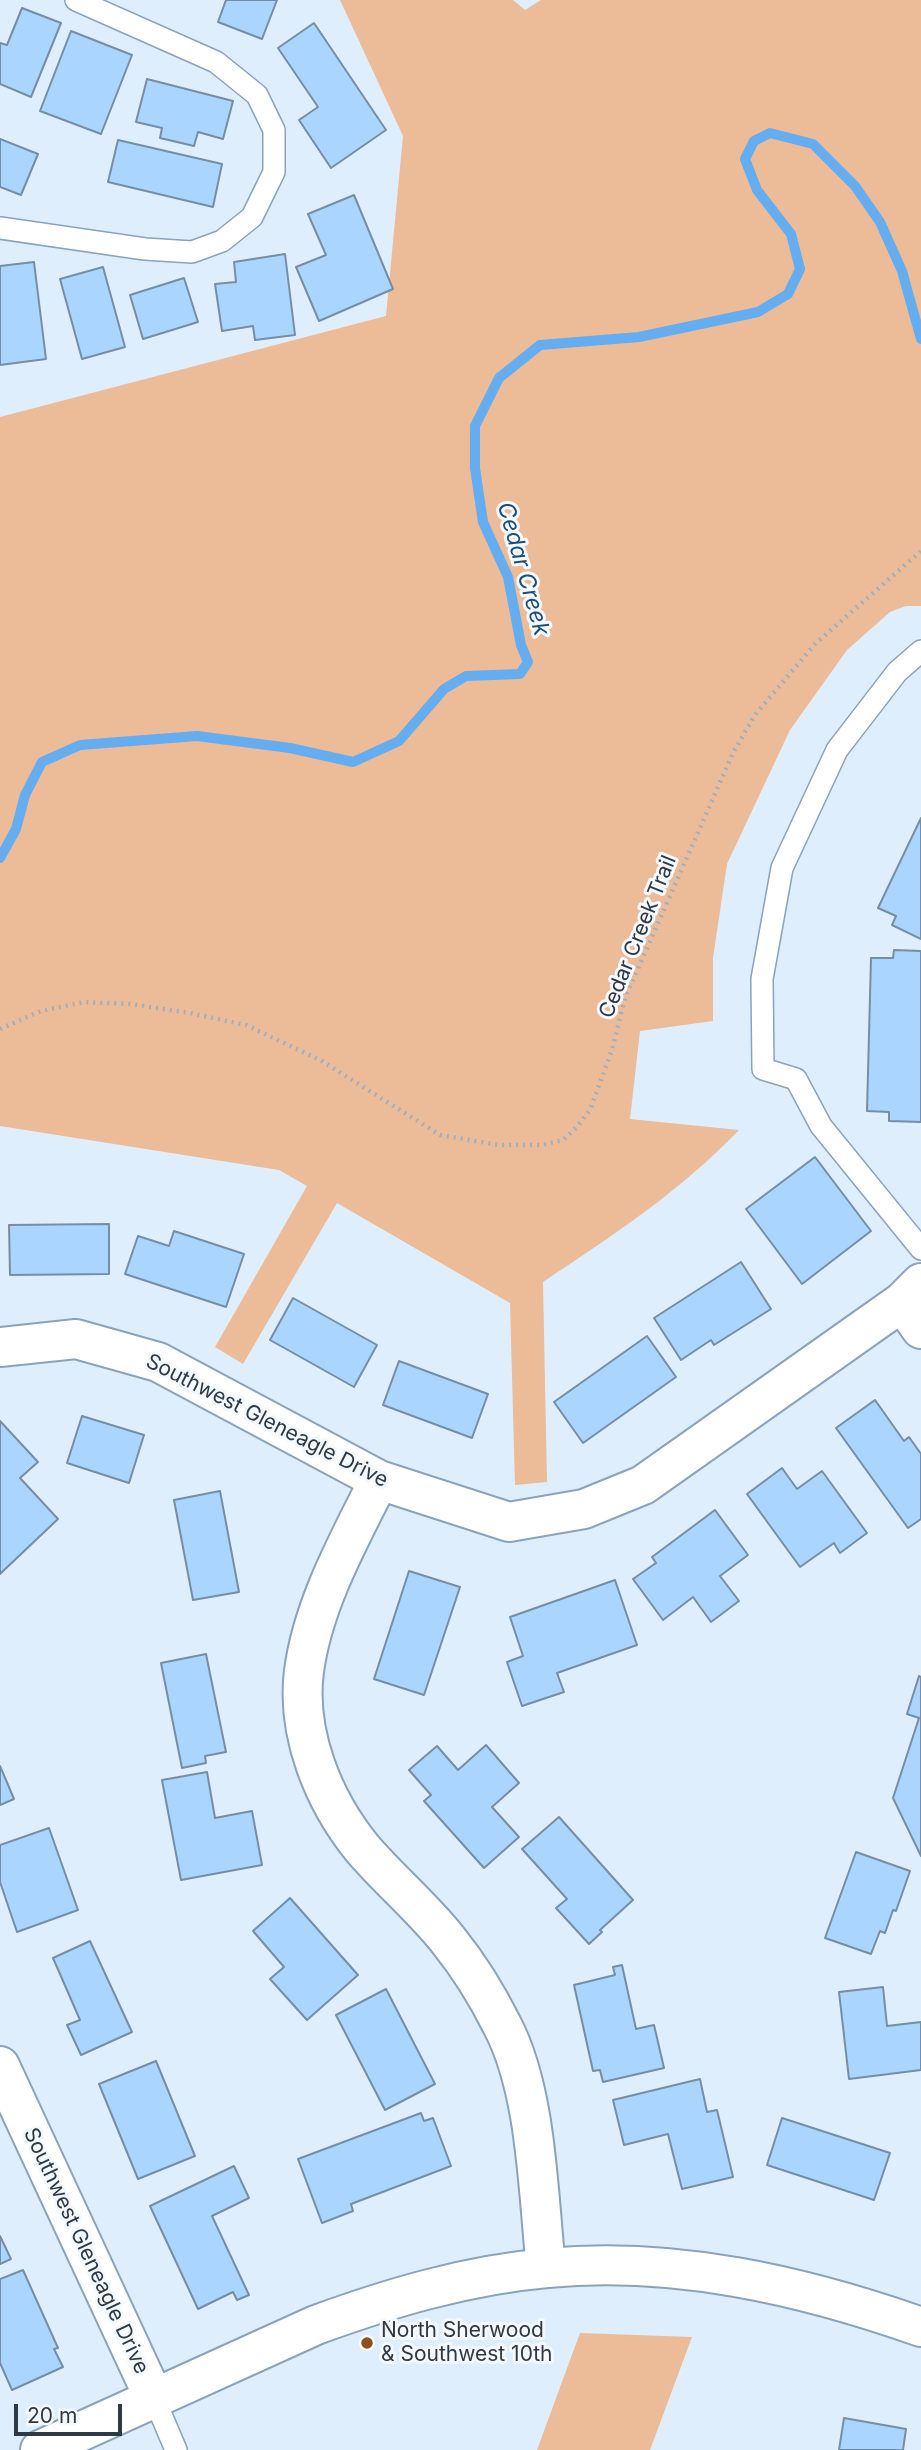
<!DOCTYPE html>
<style>
body{margin:0}
#map{position:relative;width:921px;height:2450px;overflow:hidden;background:#deeefd;font-family:Inter,sans-serif}
canvas{display:block}
.scale{position:absolute;left:14px;top:2404px;width:108px;height:32px;box-sizing:border-box;border:4px solid #2f3943;border-top:0;padding-left:9px;font-size:21px;line-height:24px;white-space:nowrap;color:#2f3943;-webkit-text-stroke:5px #f4f9ff;paint-order:stroke}
</style>
<div id="map">
<canvas width="921" height="2450"></canvas>
<div class="scale">20 m</div>
</div>
<script>
const ctx = document.querySelector('canvas').getContext('2d');
ctx.lineJoin = 'round';
function fill(path, color) { ctx.fillStyle = color; ctx.fill(path, 'evenodd'); }
function strokePath(path, color, width, dash) { ctx.strokeStyle = color; ctx.lineWidth = width; ctx.lineCap = dash ? 'butt' : 'round'; ctx.setLineDash(dash || []); ctx.stroke(path); }
function write(font, color, halo, rows, align = 'center') {
  ctx.font = font + ' Inter,sans-serif'; ctx.lineWidth = 6; ctx.setLineDash([]); ctx.textBaseline = 'middle'; ctx.strokeStyle = halo; ctx.fillStyle = color; for (const [text, x, y, turn = 0] of rows) {
    ctx.save(); ctx.translate(x, y); ctx.rotate((+turn || 0) * Math.PI / 180); ctx.textAlign = isNaN(turn) ? turn : align; if (halo) ctx.strokeText(text, 0, 0); ctx.fillText(text, 0, 0); ctx.restore();
  }
}
fill(new Path2D(`
 M340,0h173l12,10 16,-10h380v606h-15l-16,6 -43,38 -57,80 -63,134 -14,94v63l-73,10 -10,88 109,11c-57,60 -127,106 -196,152l4,200 -32,3 -5,-182 -173,-100 -94,161 -28,-17 92,-161 -28,-16 -279,-44v-709l386,-101 17,-180z
 M580,2333l112,4 -42,113h-113z`), '#ecbb98');
strokePath(new Path2D(`
 M0,858l16,-29 9,-34 17,-33 38,-17 117,-9 93,12 63,14 46,-21 45,-52 22,-13 54,-2 8,-12 -7,-17 -13,-68 -25,-55 -8,-54v-42l24,-48 41,-33 99,-8 119,-25 30,-18 12,-25 -9,-35 -34,-44 -12,-31 9,-18 16,-8 43,11 42,42 25,36 22,49 19,68`), '#64adf1', 10);
const building = new Path2D(`
 M226,0h51l-15,39 -44,-17z
 M22,8l39,15 -30,74 -31,-13v-41l7,2z
 M314,23l72,107 -55,38 -32,-48 19,-13 -40,-59z
 M71,31l61,24 -31,79 -61,-23z
 M147,79l86,22 -10,38 -25,-7 -4,14 -34,-8 2,-10 -26,-6z
 M0,139l38,15 -17,41 -21,-8z
 M118,140l104,24 -9,43 -105,-25z
 M354,195l39,94 -74,32 -23,-54 30,-12 -18,-41z
 M285,254l10,81 -40,5 -2,-14 -31,5 -7,-47 21,-2 -2,-20z
 M34,262l12,97 -46,6v-99z
 M103,267l22,80 -43,12 -22,-80z
 M184,278l14,44 -55,17 -13,-44z
 M921,818v121l-29,-14 4,-9 -18,-8z
 M894,950l27,1v171l-32,-1v-9l-22,-1 4,-153h22z
 M815,1157l56,74 -69,53 -56,-75z
 M109,1224v50l-99,1 -1,-50z
 M174,1231l70,23 -18,53 -101,-33 13,-38 31,10z
 M741,1262l30,47 -57,36 -3,-5 -30,20 -27,-42z
 M293,1298l84,47 -23,42 -84,-47z
 M647,1336l29,41 -93,66 -29,-41z
 M399,1361l89,33 -16,44 -89,-33z
 M875,1400l29,41 5,-4 12,17v65l-13,9 -72,-100z
 M82,1416l62,19 -15,48 -62,-20z
 M0,1421l38,41 -18,16 38,41 -58,55z
 M782,1468l15,21 25,-18 45,62 -27,20 -6,-10 -34,24 -53,-73z
 M220,1491l19,101 -46,8 -19,-100z
 M715,1510l33,45 -28,21 19,25 -28,21 -18,-25 -30,23 -30,-41 23,-16 -4,-6z
 M409,1571l51,16 -36,108 -50,-16z
 M615,1580l22,65 -80,28 7,19 -42,14 -15,-44 16,-6 -13,-39z
 M206,1654l20,98 -21,4 1,7 -24,5 -21,-105z
 M919,1676l2,1v179l-28,-58 26,-80 -12,-4z
 M486,1745l33,38 -27,24 27,30 -35,31 -60,-67 7,-6 -22,-25 28,-24 21,24z
 M0,1766l14,33 -14,6z
 M207,1772l8,46 37,-7 10,54 -81,15 -19,-100z
 M559,1817l74,83 -33,30 2,2 -13,12 -33,-36 11,-9 -45,-50z
 M49,1828l29,82 -61,22 -17,-50v-37z
 M856,1852l54,19 -14,40 -3,-1 -8,23 -5,-2 -9,23 -46,-16z
 M290,1898l68,77 -51,45 -37,-41 14,-12 -31,-36z
 M90,1941l42,91 -51,23 -14,-30 13,-5 -27,-62z
 M622,1965l14,64 18,-4 10,43 -61,14 -3,-12 -7,1 -19,-86 41,-10 -2,-8z
 M883,1987l4,39 34,-4v48l-72,9 -10,-87z
 M386,1989l49,95 -50,26 -49,-95z
 M156,2061l39,95 -57,23 -39,-95z
 M700,2079l7,33 10,-2 16,67 -51,12 -14,-55 -44,11 -11,-45z
 M421,2113l3,8 9,-3 18,48 -100,38 2,7 -31,12 -24,-64z
 M782,2118l108,35 -16,47 -107,-35z
 M234,2166l15,32 -37,18 37,79 -12,5 -4,-8 -35,17 -48,-103z
 M0,2236l11,23 -11,5z
 M23,2270l35,78 -4,1 9,18 -51,23 -12,-27v-84z
 M844,2418l62,11 -3,21h-64z`);
fill(building, '#aad5ff');
strokePath(building, '#768ea5', 2);
const lane = new Path2D(`
 M0,228l145,21 47,3 30,-11 30,-24 22,-45v-42l-17,-35 -41,-33 -140,-62
 M921,651l-24,21 -60,78 -55,118 -20,111 1,90 33,10 25,47 100,123
 M154,2398l22,52`);
const street = new Path2D(`
 M902,1302l19,27
 M0,1347l76,-8 82,23 221,118 130,42 75,-13 59,-24 259,-183 19,-19
 M379,1480c-30,60 -66,124 -75,191 -8,62 19,129 58,177 27,32 60,59 86,92 21,26 39,55 54,85 35,66 36,168 44,243
 M0,2066l154,332`);
const secondary = new Path2D(`
 M40,2450l276,-125c74,-27 151,-50 231,-57 127,-12 255,17 374,59`);
strokePath(lane, '#8aa3ba', 24);
strokePath(street, '#8aa3ba', 42);
strokePath(secondary, '#8aa3ba', 42);
strokePath(new Path2D(`
 M0,1029l41,-18 43,-9 46,2 60,9 56,12 74,35 120,75 59,10h43l21,-5 14,-13 13,-17 22,-60 13,-52 108,-245 22,-38 60,-71 106,-93`), '#a1afbc', 4.5, [2, 5]);
strokePath(lane, '#fff', 21);
strokePath(street, '#fff', 38);
strokePath(secondary, '#fff', 38);
for (const [x, y, r, color] of [
 [367,2343,7,"#905119"]
]) { const dot = new Path2D(); dot.arc(x, y, r, 0, 2 * Math.PI); ctx.fillStyle = color; ctx.fill(dot); strokePath(dot, '#f4f9ff', 2.5); }
write('21px', '#2f3943', '#f4f9ff', [
 ["Cedar Creek Trail",638,937,-68],
 ["Southwest Gleneagle Drive",267,1421,27],
 ["Southwest Gleneagle Drive",86,2251,65]
]);
write('21px', '#2f3943', '#f4f9ff', [
 ["North Sherwood",381,2331],
 ["& Southwest 10th",381,2355]
], 'left');
write('italic 23px', '#1b4f7b', '#f4f9ff', [
 ["Cedar Creek",523,569,74]
]);
</script>
